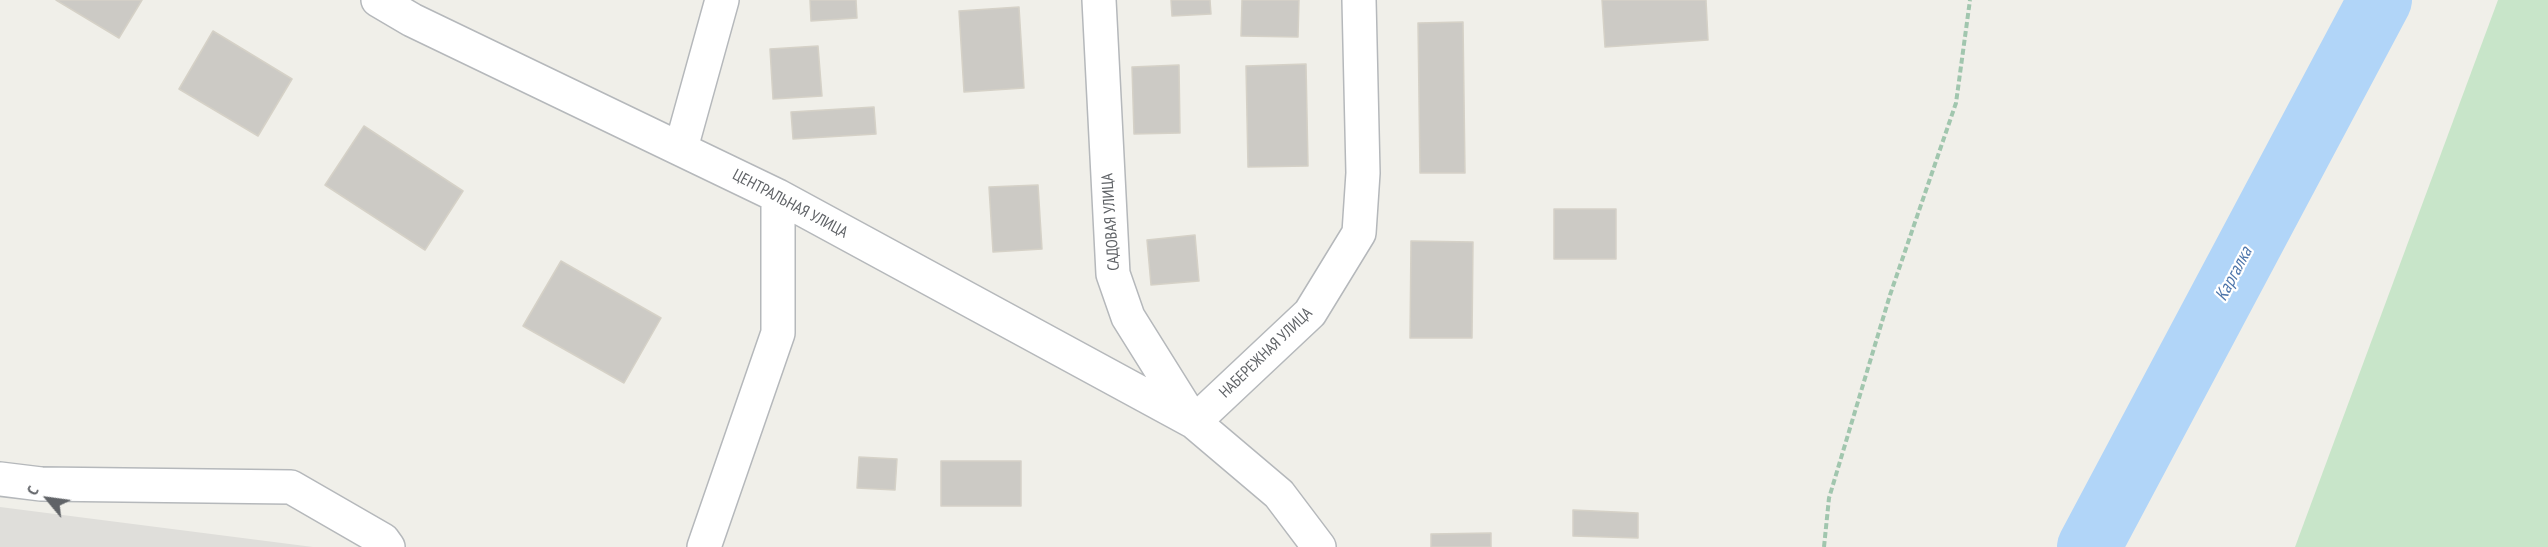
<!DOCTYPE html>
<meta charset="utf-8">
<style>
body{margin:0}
#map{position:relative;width:2548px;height:547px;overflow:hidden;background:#f0efe9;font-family:"PT Sans Narrow",sans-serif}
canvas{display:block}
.north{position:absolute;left:18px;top:469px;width:60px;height:60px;-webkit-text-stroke:4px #fff;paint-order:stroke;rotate:299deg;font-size:16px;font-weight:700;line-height:24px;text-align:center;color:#606367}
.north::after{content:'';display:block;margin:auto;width:21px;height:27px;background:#606367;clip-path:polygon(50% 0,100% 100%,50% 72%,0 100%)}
</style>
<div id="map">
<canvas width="2548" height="547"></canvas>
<div class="north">С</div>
</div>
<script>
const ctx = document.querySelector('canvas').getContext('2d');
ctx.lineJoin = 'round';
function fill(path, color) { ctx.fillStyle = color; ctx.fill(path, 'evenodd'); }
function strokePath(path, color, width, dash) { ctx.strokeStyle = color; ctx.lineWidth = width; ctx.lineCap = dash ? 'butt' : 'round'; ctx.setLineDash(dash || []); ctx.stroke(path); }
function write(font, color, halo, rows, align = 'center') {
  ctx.font = font + ' "PT Sans Narrow",sans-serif'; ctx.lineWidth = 4.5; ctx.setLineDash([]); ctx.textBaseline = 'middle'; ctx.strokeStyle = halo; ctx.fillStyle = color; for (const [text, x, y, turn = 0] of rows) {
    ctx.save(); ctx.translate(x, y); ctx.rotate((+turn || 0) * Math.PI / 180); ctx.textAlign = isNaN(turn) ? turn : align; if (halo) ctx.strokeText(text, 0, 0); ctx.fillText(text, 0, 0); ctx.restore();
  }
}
fill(new Path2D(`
 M0,507l313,40h-313z`), '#dfdeda');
fill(new Path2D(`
 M2498,0h50v547h-253z`), '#c8e5c9');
strokePath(new Path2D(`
 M2089,547l291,-547`), '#b1d5f8', 64);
const building = new Path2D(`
 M56,0h86l-23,38z
 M810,0h46l1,18 -46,3z
 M1171,0h39l1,14 -39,2z
 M1242,0h57l-1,37 -57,-1z
 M1602,0h104l2,40 -103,7z
 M1019,7l5,81 -60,4 -5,-81z
 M1463,22l2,151h-45l-2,-150z
 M213,31l79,48 -34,57 -79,-47z
 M818,46l4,50 -49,3 -3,-50z
 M1306,64l2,102 -60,1 -2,-101z
 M1179,65l1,68 -46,1 -2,-67z
 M874,107l2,27 -83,5 -2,-27z
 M364,126l99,65 -38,59 -100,-65z
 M1038,185l4,64 -49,3 -4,-65z
 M1554,209h62v50h-62z
 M1195,235l4,46 -48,4 -4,-45z
 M1411,241l62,1 -1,96h-62z
 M561,261l100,57 -37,65 -101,-57z
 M859,457l38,2 -2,31 -38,-2z
 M941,461h80v45h-80z
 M1573,510l65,3v25l-65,-2z
 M1491,533v14h-60v-13z`);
fill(building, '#cccac5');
strokePath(building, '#d5d1c7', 1.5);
const minor = new Path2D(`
 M378,0l34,20 366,176 416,226
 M1099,0l14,274 15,43 65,104
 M681,148l41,-148
 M0,479l41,5 250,3 92,53 5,7
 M704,547l74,-214v-137
 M1319,547l-40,-53 -85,-72 116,-109 49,-80 4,-60 -4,-173`);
strokePath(minor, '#b5b8bb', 36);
strokePath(new Path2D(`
 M1824,547l5,-49 61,-203 66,-192 14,-103`), '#a1c6ae', 4, [6, 3]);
strokePath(minor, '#fff', 33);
write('16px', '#606367', '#fff', [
 ["ЦЕНТРАЛЬНАЯ УЛИЦА",790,204,28],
 ["САДОВАЯ УЛИЦА",1111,222,-94],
 ["НАБЕРЕЖНАЯ УЛИЦА",1266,353,-44]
]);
write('italic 18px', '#4d75aa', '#fff', [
 ["Каргалка",2234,274,-62]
]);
</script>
